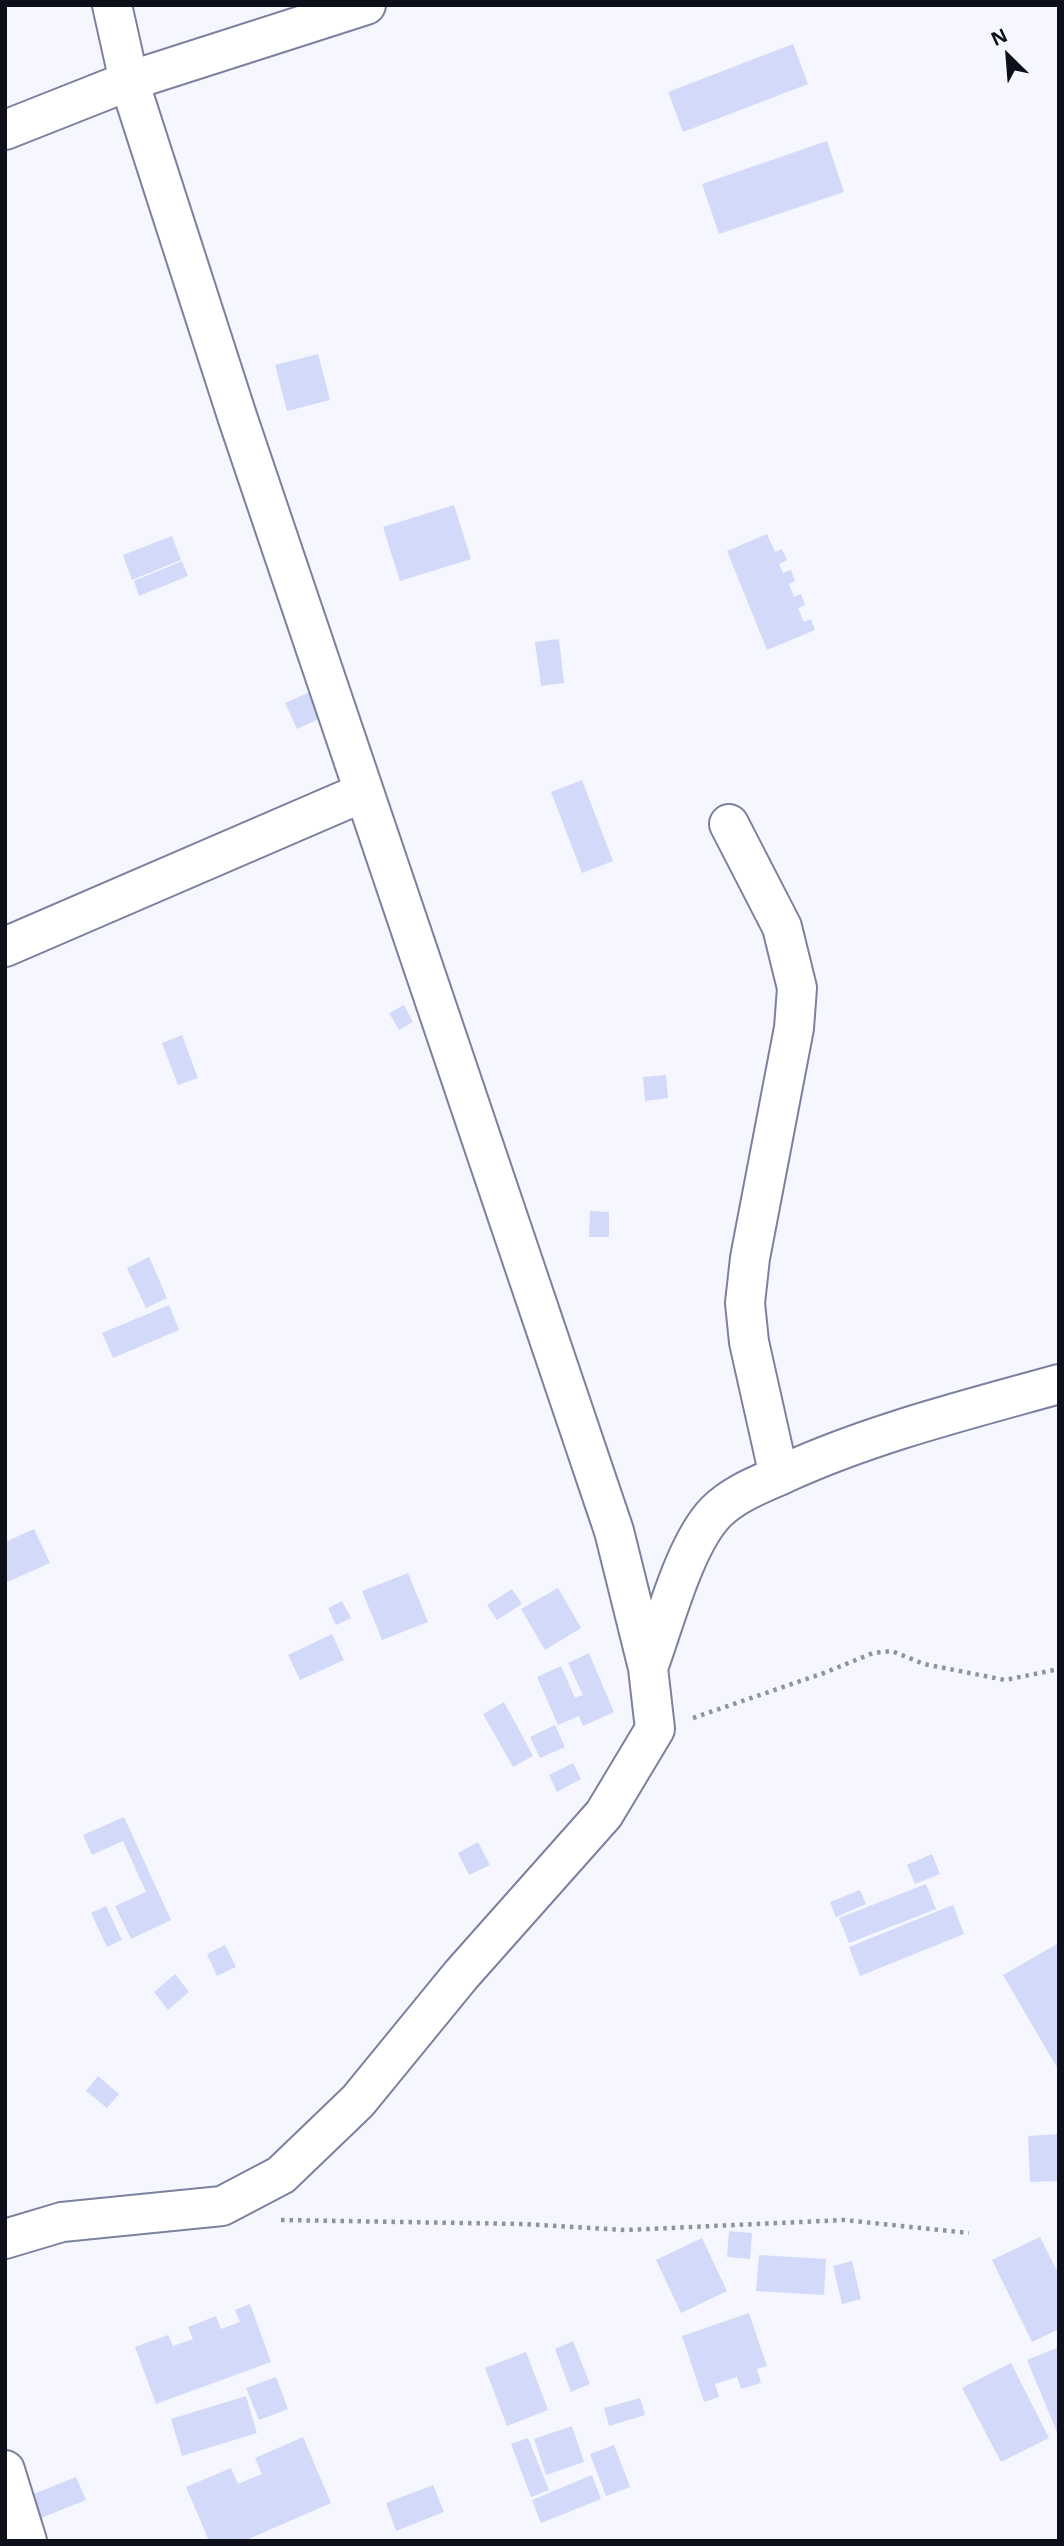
<!DOCTYPE html>
<style>
body{margin:0}
#map{position:relative;width:1064px;height:2546px;overflow:hidden;background:#f6f7fe;font-family:"Noto Sans",sans-serif}
canvas{display:block}
.frame{position:absolute;inset:0;border:7px solid #0d0f1a;pointer-events:none}
.north{position:absolute;left:973px;top:21px;width:70px;height:70px;-webkit-text-stroke:5px #f6f7fe;paint-order:stroke;rotate:335deg;font-size:19px;font-weight:700;line-height:28px;text-align:center;color:#0d0f1a}
.north::after{content:'';display:block;margin:auto;width:24px;height:32px;background:#0d0f1a;clip-path:polygon(50% 0,100% 100%,50% 72%,0 100%)}
</style>
<div id="map">
<canvas width="1064" height="2546"></canvas>
<div class="frame"></div>
<div class="north">N</div>
</div>
<script>
const ctx = document.querySelector('canvas').getContext('2d');
ctx.lineJoin = 'round';
function fill(path, color) { ctx.fillStyle = color; ctx.fill(path, 'evenodd'); }
function strokePath(path, color, width, dash) { ctx.strokeStyle = color; ctx.lineWidth = width; ctx.lineCap = dash ? 'butt' : 'round'; ctx.setLineDash(dash || []); ctx.stroke(path); }
fill(new Path2D(`
 M793,44l15,40 -125,48 -15,-40z
 M827,141l17,51 -125,42 -17,-50z
 M318,354l12,46 -43,11 -12,-46z
 M454,505l17,54 -71,22 -17,-54z
 M767,534l8,18 7,-3 5,11 -8,4 4,9 8,-3 4,11 -6,3 5,13 7,-3 4,11 -7,3 6,14 7,-3 4,11 -48,20 -40,-99z
 M172,536l9,24 -49,20 -9,-25z
 M182,561l6,15 -49,20 -5,-15z
 M559,639l5,44 -23,3 -6,-44z
 M312,691l11,26 -26,12 -12,-26z
 M582,780l31,81 -31,12 -31,-81z
 M404,1005l9,17 -14,8 -10,-17z
 M182,1035l16,43 -20,7 -16,-42z
 M666,1075l2,23 -23,3 -2,-24z
 M590,1211l19,1v25h-20z
 M149,1257l18,41 -21,10 -19,-40z
 M169,1305l10,25 -66,28 -11,-25z
 M34,1529l16,34 -45,20v-41z
 M408,1573l20,49 -46,18 -20,-49z
 M558,1588l23,40 -36,22 -24,-41z
 M512,1589l10,15 -25,16 -10,-15z
 M342,1601l9,17 -15,7 -8,-17z
 M332,1634l12,26 -44,20 -12,-25z
 M589,1653l25,59 -31,14 -4,-10 -21,9 -21,-48 24,-11 14,32 8,-3 -15,-32z
 M504,1702l29,54 -20,11 -30,-53z
 M555,1725l10,22 -25,11 -10,-21z
 M573,1763l8,16 -24,13 -8,-17z
 M124,1817l47,103 -40,19 -16,-33 31,-14 -23,-51 -31,14 -9,-20z
 M478,1842l12,23 -21,10 -11,-22z
 M932,1854l8,20 -25,10 -8,-19z
 M926,1884l10,25 -87,34 -10,-25z
 M860,1890l6,14 -30,13 -6,-15z
 M953,1905l11,29 -104,42 -11,-29z
 M106,1906l16,34 -15,7 -16,-34z
 M1057,1944l2,3v124l-56,-96z
 M225,1945l11,22 -19,9 -10,-22z
 M175,1974l14,18 -21,18 -14,-18z
 M98,2076l21,18 -12,14 -21,-17z
 M1059,2134v47l-29,1 -2,-46z
 M729,2231l23,2 -2,26 -23,-2z
 M1040,2237l19,38v54l-27,13 -40,-82z
 M702,2238l25,53 -46,22 -25,-53z
 M759,2255l67,4 -2,36 -68,-4z
 M852,2261l9,38 -19,5 -9,-38z
 M250,2304l21,58 -115,42 -21,-57 33,-12 5,11 20,-7 -5,-12 28,-11 5,13 19,-7 -5,-12z
 M749,2313l18,53 -10,3 4,14 -20,6 -4,-12 -22,7 4,13 -15,5 -22,-66z
 M573,2341l17,43 -19,8 -16,-43z
 M1059,2347v90l-32,-77z
 M526,2352l22,58 -41,16 -22,-58z
 M1011,2363l38,75 -48,24 -39,-74z
 M276,2377l12,32 -29,11 -13,-32z
 M246,2396l11,37 -75,23 -11,-37z
 M640,2398l5,17 -36,11 -5,-18z
 M572,2426l12,36 -38,13 -12,-36z
 M303,2437l28,66 -87,38h-35l-23,-54 45,-19 7,16 24,-10 -7,-16z
 M528,2438l21,52 -18,7 -20,-53z
 M614,2445l16,42 -24,9 -16,-42z
 M592,2475l9,24 -60,24 -9,-23z
 M76,2477l10,23 -50,20 -10,-23z
 M433,2485l11,27 -48,19 -10,-28z`), '#d2d9f9');
const street = new Path2D(`
 M5,130l124,-49 237,-76
 M729,824l53,103 15,61 -3,40 -44,230 -5,45 4,39 30,134
 M5,947l359,-155
 M648,1668c16,-43 36,-123 68,-156 19,-19 45,-28 69,-39 88,-40 181,-63 274,-89
 M5,2239l57,-17 160,-16 59,-31 77,-74 103,-126 143,-161 51,-85 -7,-61 -34,-137 -377,-1115 -108,-335 -17,-76
 M5,2470l22,71`);
strokePath(street, '#7b819e', 42);
strokePath(new Path2D(`
 M693,1718l131,-45 49,-20 19,-2 32,13 81,16 54,-11
 M281,2220l243,4 102,6 218,-10 125,13`), '#91939b', 4.5, [3.5, 5]);
strokePath(street, '#fff', 38);
</script>
